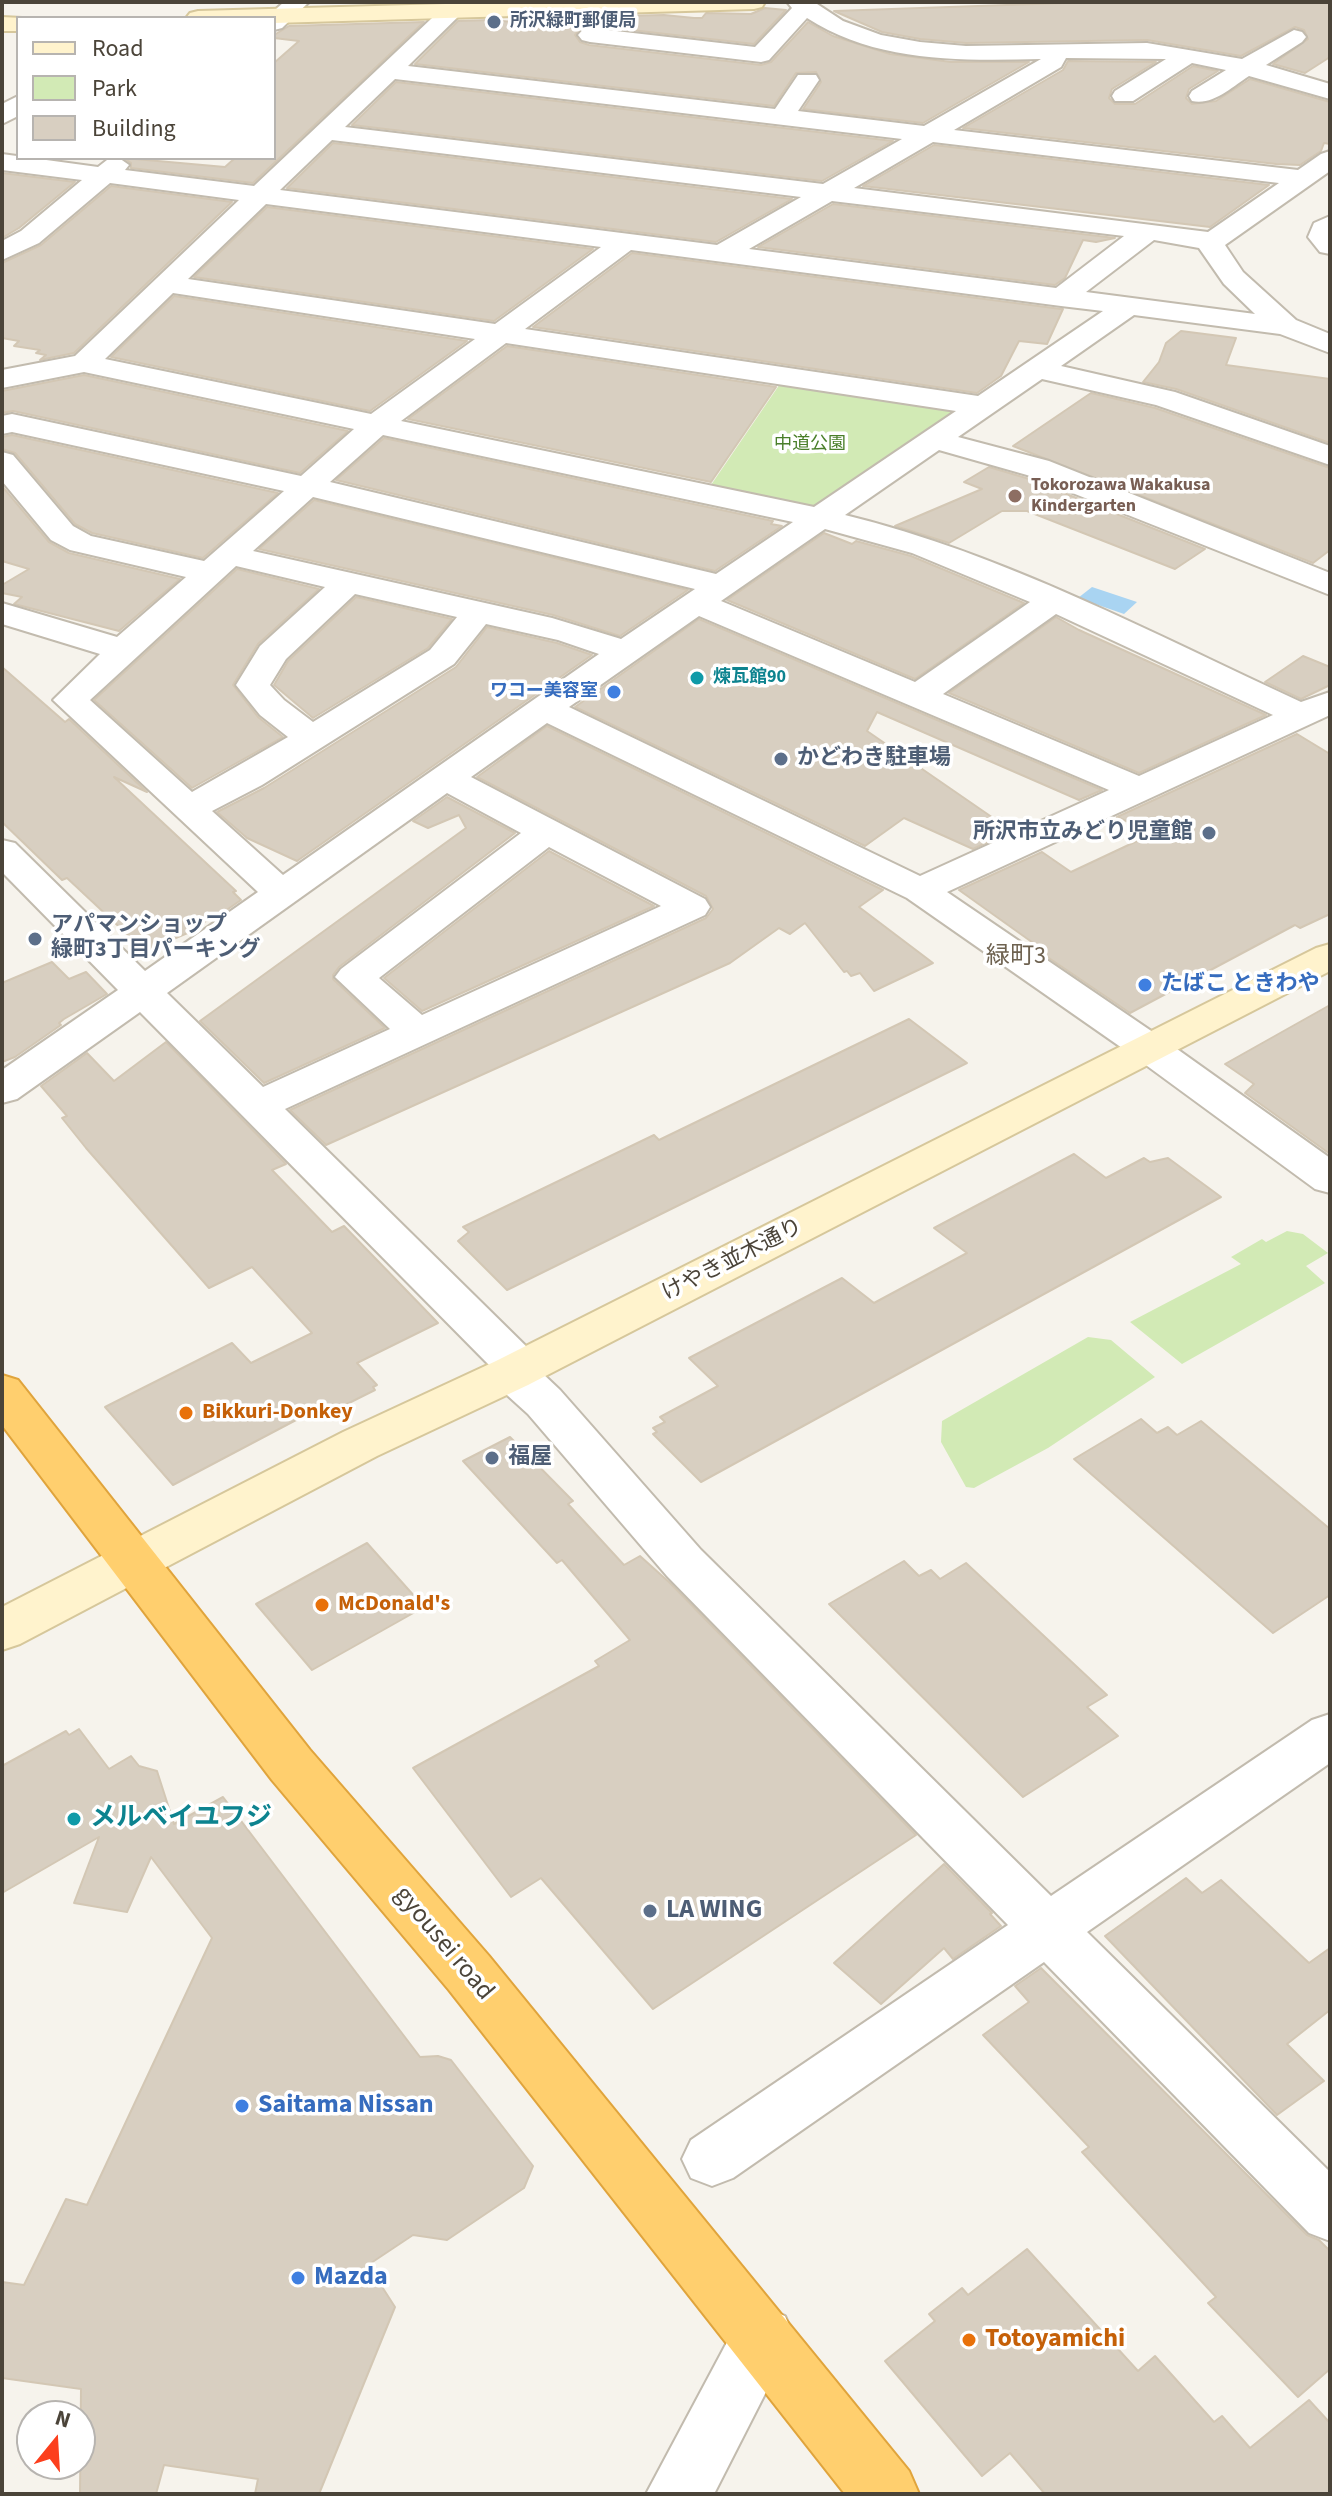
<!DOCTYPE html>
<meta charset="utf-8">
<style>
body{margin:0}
#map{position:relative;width:1332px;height:2496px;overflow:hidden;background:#f6f3ec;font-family:"Source Sans 3",sans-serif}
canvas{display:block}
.frame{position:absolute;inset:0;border:4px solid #4b4439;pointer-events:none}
.legend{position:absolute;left:16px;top:16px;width:260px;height:144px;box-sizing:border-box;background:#fff;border:2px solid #b7b4b0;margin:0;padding:10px 14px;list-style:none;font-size:24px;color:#4b4439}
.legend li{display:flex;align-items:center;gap:16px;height:40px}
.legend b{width:40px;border:2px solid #b7b4b0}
.north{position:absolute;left:16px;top:2400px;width:80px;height:80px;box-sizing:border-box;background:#fff;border:2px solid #b7b4b0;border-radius:50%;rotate:18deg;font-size:22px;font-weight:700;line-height:32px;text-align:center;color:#4b4439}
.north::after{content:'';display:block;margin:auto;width:28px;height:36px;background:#fc3f1d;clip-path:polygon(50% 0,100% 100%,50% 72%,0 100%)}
</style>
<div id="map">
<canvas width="1332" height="2496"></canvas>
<div class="frame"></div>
<ul class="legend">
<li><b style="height:10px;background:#fff3cd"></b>Road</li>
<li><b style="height:22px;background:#d2eab5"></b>Park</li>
<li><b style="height:22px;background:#d8cfc1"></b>Building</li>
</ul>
<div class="north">N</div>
</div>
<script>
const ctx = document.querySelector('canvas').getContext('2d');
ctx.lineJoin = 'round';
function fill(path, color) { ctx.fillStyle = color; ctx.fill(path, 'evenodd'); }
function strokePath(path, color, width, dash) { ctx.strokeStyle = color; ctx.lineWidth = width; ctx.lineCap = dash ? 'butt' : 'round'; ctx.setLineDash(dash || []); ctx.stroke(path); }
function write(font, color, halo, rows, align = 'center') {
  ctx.font = font + ' "Source Sans 3","Noto Sans JP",sans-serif'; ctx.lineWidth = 7; ctx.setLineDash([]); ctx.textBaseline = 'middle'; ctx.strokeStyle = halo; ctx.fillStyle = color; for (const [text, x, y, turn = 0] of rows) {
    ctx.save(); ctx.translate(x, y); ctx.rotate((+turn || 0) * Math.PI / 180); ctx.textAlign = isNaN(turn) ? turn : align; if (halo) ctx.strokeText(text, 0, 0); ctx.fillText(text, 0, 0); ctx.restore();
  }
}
fill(new Path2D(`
 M782,381l171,26 7,6 -151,97 -100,-22z
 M1287,1231l16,3 25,19 -22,13 19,17 -143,81 -52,-42 111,-58 -10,-7 31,-18 4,3z
 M1088,1337l23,3 44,37 -107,71 -74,40 -8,-1 -25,-45 1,-21z`), '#d2eab5');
fill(new Path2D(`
 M1092,587l45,15 -13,12 -46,-16z`), '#a9d4f2');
const building = new Path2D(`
 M1330,2v55l-25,16 -32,-9 35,-25 -4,-9 -9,-3 -54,29 -94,-16 -181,3 -46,-4 -38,-7 -48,-21 230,-8z
 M765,8l21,2 -32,34 -141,-16 10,-12 41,-1 30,3h8l4,-5 45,1z
 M490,20l71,6 5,-5 18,3 -9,11 5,7 9,3 172,20 10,-3 37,-40 25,14 57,18 61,8h78l-106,61 -120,-14 18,-27 -5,-10 -20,1 -22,33 -359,-42 43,-43z
 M424,22l-171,161 -122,-15v-5l-7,-5 101,9 10,-9h39v-95l25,-22 -25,-3v-3l15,-9z
 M1068,61l88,1 -44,27 -3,9 6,6h20l58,-38 25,5 -29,18 -3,9 6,6 24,-3 34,-22 80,23v42l-6,-1 -3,8 -21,14 -24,-1 -313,-36 100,-58z
 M396,82l497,59 -71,40 -470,-56z
 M333,143l459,56 -76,43 -429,-54z
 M934,145l335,40 -59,42 -347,-41z
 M2,173l73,9 -56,46 -17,10z
 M111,186l121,16 -158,151 -34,7 6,-5 -10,-2 4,-3 -26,-4 5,-5 -17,-3v-75l39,-18z
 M833,204l282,34 -19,4 -13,-2 -18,38 -10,7 -297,-38z
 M267,207l326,42 -99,72 -300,-44z
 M632,253l429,56h2l-16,35 -28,-3 -18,35 -24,17 -444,-66z
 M174,296l293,45 -97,70 -259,-54z
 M1181,331l55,7 -10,27 104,14v64l-154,-54 -33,-7 16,-20 7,-19z
 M507,346l269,41 -65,95 -303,-63z
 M84,375l264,56 -48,42 -287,-62 -11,2v-22z
 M1091,393l64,15 175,60v82l-17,13 -300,-117z
 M12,435l266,58 -75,65 -111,-25 -17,-9 -60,-71 -13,-4v-12z
 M384,438l389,83 -2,3 11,2 -67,45 -379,-91z
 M989,467l37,11 179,71 -30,20 -148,-58h-25l-53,32 -54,-17 87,-37 -18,-7z
 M2,486l47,56 20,11 111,26 -61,52 -105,-27 8,-7 -20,-4v-8l27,-16 -27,-8z
 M314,500l374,90 -68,46 -67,-21 -294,-66z
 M824,533l28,11 4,-3 55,15 113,47 -109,76 -188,-79z
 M237,569l82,20 -61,55 -25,41 25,32 25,20 -91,51 -98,-88z
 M356,597l96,22 -24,29 -115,70 -39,-33 14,-24z
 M1056,617l23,13 187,85 -127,58 -190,-80z
 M699,619l403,171 -23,10 -202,-88 -10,19 145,100 -39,18 -69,-31 -39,28 -290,-139z
 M487,627l70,16 35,12 -295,206 -50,-23 -30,-26 47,-24 192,-121z
 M1303,656l27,11v18l-29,14 -36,-17z
 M2,667l63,55 4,-3 78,73 -33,-15 122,114 -3,1 8,8 -23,16 -31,13 3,3 -45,19 -78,-73 -5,2 -60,-58z
 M547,726l336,164 -24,17 74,56 -59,28 -14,-18 -9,3 -4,-5 -3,1 -39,-49 -15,11 -11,-6 -49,35 -404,182 -36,-35 416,-192 7,-9 -7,-13 -229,-119z
 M1297,734l33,20v160l-30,14 -5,-3 -165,88 -90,-61 3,-2 -84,-60 83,-38 29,20 83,-39 -37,-16z
 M447,797l68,36 -176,134 -6,8v4l52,49 -121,55 -64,-62 266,-193 -7,-13 -31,13 -15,-7z
 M549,851l105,55 -232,105 -38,-33z
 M52,962l17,17 17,-7 21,22 -43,25 -5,4 2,2 -46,32 -13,5v-79z
 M1330,1005v149l-85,-61 9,-9 -29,-20z
 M909,1019l58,44 -460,227 -49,-49 11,-9 -6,-5 191,-92 5,5z
 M166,1042l120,122 -14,6 60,62 12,-6 94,97 -81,40 20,22 -4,2 2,3 -48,24 -3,-3 -5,3 -4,-4 -142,75 -68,-78 127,-64 19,20 61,-30 -60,-66 -43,21 -123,-140 -24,-30 5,-2 -26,-30 46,-33 27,28z
 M1074,1154l32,24 38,-20 6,4 18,-4 53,39 -520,285 -48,-48 4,-2 -4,-4 12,-6 -5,-5 58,-31 -29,-28 153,-80 32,25 93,-50 -33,-25z
 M1141,1419l16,14 11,-6 9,8 24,-14 129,108v66l-57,38 -199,-174z
 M510,1437l63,64 -5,3 56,61 16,-9 30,27 246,252 -263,174 -112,-131 -30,19 -98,-129 186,-102 -4,-5 35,-21 -68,-80 -5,3 -94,-102z
 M367,1543l57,64 -112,63 -56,-66z
 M904,1561l15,15 12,-6 9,9 26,-16 141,132 -20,12 31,29 -95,61 -194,-193z
 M79,1729l30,40 22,-13 8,10 18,5 17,53 49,-27 197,260 18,-1 13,4 82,106 -9,22 -77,52 -34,-5 -45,30 27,42 -76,187h-64l3,-15 -94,-14 -8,29h-76l1,-105 -79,-11v-96l22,3 42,-86 21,6 125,-267 -61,-81 -24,55 -53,-9 25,-66 -97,56v-127l64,-35 3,4z
 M944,1864l48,49 -2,1 11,12 -48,33 -9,-11 -63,56 -47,-41z
 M1186,1878l16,15 19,-13 88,83 21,-15v62l-43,34 37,37 -47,34 -172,-179z
 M1041,1968l266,267 12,5 11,11v118l-32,28 -90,-94 8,-6 -134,-145 7,-5 -106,-112 46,-33 -14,-16z
 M1027,2249l111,122 17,-15 59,66 8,-6 28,32 59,-48 21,23v71h-285l-35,-41 -28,23 -97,-115 50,-40 -6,-7 33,-26 6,7z`);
fill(building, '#d8cfc1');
strokePath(building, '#d3c7b4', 2);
const street = new Path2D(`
 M284,2h25l-27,26 -8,2v-12h-8z
 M449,2h24l-65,64 367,43 23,-34h18l3,5 -21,31 126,15 117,-67c-78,2 -165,4 -234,-41l-38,42 -8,2 -171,-20 -8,-2 -4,-5 30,-33h19l2,3 -22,25 148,17 37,-39 -5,-6h27l29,19 38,14 39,7 46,4 181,-3 95,16 52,-29 8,2 4,5 -4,5 -36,23 64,19v15l-81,-23c-16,10 -36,30 -57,25l-3,-5 3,-5 34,-21 -34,-7 -59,38h-18l-3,-5 3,-5 51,-32 -100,-1 -5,9 -107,63 344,40 23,-16 9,-3v20l-105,74 18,27 53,48 34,14v19l-50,-19 -146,-19 -73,51 114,26 155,54v19l-174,-60 -114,-26 -84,58 91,24 281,112v22l-303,-120 -88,-25 -94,65c160,39 308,119 456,187l29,-10v23l-383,177 216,147 167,119v35l-15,-4 -180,-132 -228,-159 -360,-175 -76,54 234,122 5,8 -5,8 -420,194 252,248 7,12 -2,4 18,17 141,160 350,346 261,-176 18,-6v49l-243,169 243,240v69l-21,-8 -265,-271 -311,216 -21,8 -21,-8 -9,-19 9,-19 317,-215 -341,-349 -139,-162 -32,-29 -7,-12 3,-5 -352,-356 -123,87 -15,4v-33l116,-80 -116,-118v-32l13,3 130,128 113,-79 -205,-192 47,-46 -98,-30v-21l115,34 69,-60 -116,-27 -19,-10 -49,-59v-29l11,3 60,71 18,10 113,25 80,-70 -272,-59 -10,2v-18l10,-2 289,62 53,-47 -270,-57 -82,16v-18l73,-14 164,-156 -129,-17 -71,60 -37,17v-19l19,-10 61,-51 -80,-10v-16l96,13 9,-7 12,-2 10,7 -4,5 129,16zM395,79l507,60 -79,45 -478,-57zM332,140l469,57 -84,48 -437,-55zM933,142l346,41 -71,49 -354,-44zM832,201l292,35 -68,52 -307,-39zM266,204l335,43 -106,77 -307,-45zM1154,240l45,8 25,36 31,30 -169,-22zM631,250l430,56 42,5 -125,85 -453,-67zM173,293l302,46 -104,75 -266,-55zM506,343l450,68 -142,96 -413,-86zM383,435l410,87 -77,52 -386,-92zM313,497l382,92 -74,50 -69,-21 -299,-67zM825,529l87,24 118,49 -115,80 -194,-81zM236,566l89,21 -65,59 -24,39 24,30 28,22 -96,55 -102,-92zM355,594l102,23 -27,33 -117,72 -29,-22 -14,-15 16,-26zM1056,614l217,101 -134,61 -196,-82zM699,616l410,174 -189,86 -351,-169zM486,624l72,16 41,14 -316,221 -71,-64 50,-26 192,-121zM447,793l74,40 -180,136 -6,8 55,52 -127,58 -96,-94zM549,847l112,59 -239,109 -43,-37z
 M18,96v20l-16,8v-20z
 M1330,216v38l-10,-2 -12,-15 6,-14z
 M763,2307l22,9 9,21 -80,157h-68l95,-178z`);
const secondary = new Path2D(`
 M516,2h249l-3,5 -8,2 -480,14v-5h-88l4,-5 8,-2z
 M2,17l20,1h-4v13h-16z
 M1330,944v27l-802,414 -151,71 -357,188 -18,6v-43l341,-175 153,-71 820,-413z`);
const highway = new Path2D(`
 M2,1375l16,5 292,370 179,206 420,515 10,23h-74l-396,-504 -177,-210 -270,-355z`);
strokePath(street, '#c2bbae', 4);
strokePath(secondary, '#d6c79b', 4);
strokePath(highway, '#e0a43c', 4);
fill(street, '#fff');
fill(secondary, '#fff3cd');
fill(highway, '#ffcf6e');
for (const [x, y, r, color] of [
 [494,22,8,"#5c6f8a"],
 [1015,496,8,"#8d6e63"],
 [697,678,8,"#0f9aa8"],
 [614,692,8,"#3f7fe0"],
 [781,759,8,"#5c6f8a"],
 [1209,833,8,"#5c6f8a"],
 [35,939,8,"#5c6f8a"],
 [1145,985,8,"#3f7fe0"],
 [186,1413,8,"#e8710a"],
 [492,1458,8,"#5c6f8a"],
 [322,1605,8,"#e8710a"],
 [74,1819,8,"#0f9aa8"],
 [650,1911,8,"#5c6f8a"],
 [242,2106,8,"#3f7fe0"],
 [298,2278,8,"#3f7fe0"],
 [969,2340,8,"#e8710a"]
]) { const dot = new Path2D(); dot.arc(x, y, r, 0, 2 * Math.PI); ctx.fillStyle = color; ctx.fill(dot); strokePath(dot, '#fff', 3); }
write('bold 18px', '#4e5e75', '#fff', [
 ["所沢緑町郵便局",510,22]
], 'left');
write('18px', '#4a7f2a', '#fff', [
 ["中道公園",810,445]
]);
write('bold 18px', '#785e54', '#fff', [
 ["Tokorozawa Wakakusa",1031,486],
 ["Kindergarten",1031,507]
], 'left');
write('bold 18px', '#0d838f', '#fff', [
 ["煉瓦館90",713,678]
], 'left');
write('bold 18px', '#366cbe', '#fff', [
 ["ワコー美容室",598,692]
], 'right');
write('bold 22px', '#4e5e75', '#fff', [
 ["かどわき駐車場",797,759],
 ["所沢市立みどり児童館",1193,833,"right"],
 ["アパマンショップ",51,926],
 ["緑町3丁目パーキング",51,951],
 ["福屋",508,1458]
], 'left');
write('bold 22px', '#366cbe', '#fff', [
 ["たばこ ときわや",1161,985]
], 'left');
write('22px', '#4b4439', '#fff', [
 ["けやき並木通り",733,1261,-27]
]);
write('bold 22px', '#c56008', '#fff', [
 ["Bikkuri-Donkey",202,1413],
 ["McDonald's",338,1605]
], 'left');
write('24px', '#6e6250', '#fff', [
 ["緑町3",1016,958]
]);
write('bold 26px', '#0d838f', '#fff', [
 ["メルベイユフジ",90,1819]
], 'left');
write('bold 26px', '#4e5e75', '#fff', [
 ["LA WING",666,1911]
], 'left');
write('26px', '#4b4439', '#fff', [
 ["gyousei road",443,1944,50]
]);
write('bold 26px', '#366cbe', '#fff', [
 ["Saitama Nissan",258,2106],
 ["Mazda",314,2278]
], 'left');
write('bold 26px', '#c56008', '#fff', [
 ["Totoyamichi",985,2340]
], 'left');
</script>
